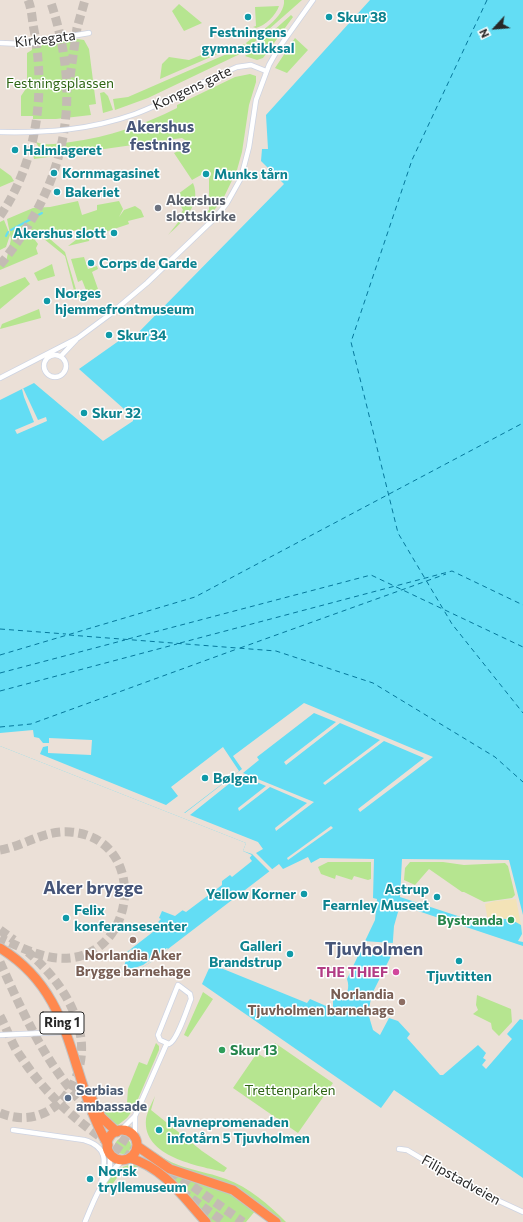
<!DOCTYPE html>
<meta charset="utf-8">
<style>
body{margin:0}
#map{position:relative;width:523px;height:1222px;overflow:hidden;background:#ebe0d7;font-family:Commissioner,sans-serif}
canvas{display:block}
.north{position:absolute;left:475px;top:8px;width:40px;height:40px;-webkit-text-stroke:3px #fff;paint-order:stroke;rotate:244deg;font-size:11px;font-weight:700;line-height:16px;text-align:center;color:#272727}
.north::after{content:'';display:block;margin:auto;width:14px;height:18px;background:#272727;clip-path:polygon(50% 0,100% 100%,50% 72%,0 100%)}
</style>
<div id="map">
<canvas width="523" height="1222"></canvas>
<div class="north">N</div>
</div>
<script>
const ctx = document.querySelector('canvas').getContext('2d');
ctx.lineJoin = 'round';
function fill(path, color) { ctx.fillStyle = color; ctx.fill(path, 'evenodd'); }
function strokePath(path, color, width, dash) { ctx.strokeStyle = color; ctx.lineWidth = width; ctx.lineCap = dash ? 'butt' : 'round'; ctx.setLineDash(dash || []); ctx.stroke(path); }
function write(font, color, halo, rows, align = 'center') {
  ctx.font = font + ' Commissioner,sans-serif'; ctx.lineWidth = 3; ctx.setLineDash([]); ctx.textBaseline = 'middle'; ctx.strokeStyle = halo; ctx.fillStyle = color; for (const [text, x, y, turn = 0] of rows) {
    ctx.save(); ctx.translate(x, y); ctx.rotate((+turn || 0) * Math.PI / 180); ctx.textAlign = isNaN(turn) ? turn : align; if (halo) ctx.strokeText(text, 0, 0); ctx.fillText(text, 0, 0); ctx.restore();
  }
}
fill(new Path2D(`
 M284,0h18l-60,53 -94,45 -33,12 -2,-11 15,-2 101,-44 15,-9 2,3 2,-1 -2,-3c11,-9 40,-26 38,-43z
 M179,4l23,19 -18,8 -12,-20z
 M279,6c-3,9 -14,20 -23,22l-3,-1 3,-1 -1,-19z
 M291,15l2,2 -30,41 -6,2 -12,-4z
 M295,38l13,12 -21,23 -12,-5z
 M77,39l7,1 5,9 7,55 -7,1 2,10 -35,4h-23v-3h-12v-20l6,-9v-34l5,-3v-4z
 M225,45l3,1v3l-8,4 -60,26 2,-15 7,-7 20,3z
 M250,74l6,2v6l-7,23 -7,47 -5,18 -14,29 -16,20 -4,-4 6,-5v-31l2,-6 -3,-3h-4l-3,5 -9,5 -18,-27 11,-5 3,-6 -6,-4 -148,21 -1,-4 5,-3 1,-4 -3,-6 -4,-1c4,0 7,3 11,3 9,1 19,-1 28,-2 38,-5 72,-17 106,-34v-3l58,-28z
 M104,92l4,4 5,14 -10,3 -3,-20z
 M0,168l11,8 3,5 -14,6z
 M193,183c9,22 -10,38 -25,52l12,-15 -2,-2 5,-8 -5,-9 3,-2 -3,-5z
 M78,201l4,14 15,-5v-5l22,-4 4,8 -4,8 5,-7 11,-4 6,4 3,7 -16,4 1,3 -39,13 -1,4 -21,5 13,-10 -2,-7 -29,10 15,13 12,41 9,-3 -4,-10 -4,2 -7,-23 13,-2 4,12 9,-3 1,3 -6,3 6,17 -4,3 1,4 -10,-1 -9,3 -11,-42 -21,-17 -7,-2 -2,3 3,4 -2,4 2,6 -38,16v-6l6,-2 5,-23 -4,-20 26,-11 17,-1z
 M4,220l6,15 -4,12 -6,3v-28z
 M52,264l3,12 -17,5 -4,-8z
 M25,277l5,7 -30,25v-22z
 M39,309l2,9 -41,11 2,-5z
 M328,862h43v17l-3,1 -14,-4 -2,4 -16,-5 -1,4 -14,-5 -3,-7z
 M410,862h33l21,3 41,-2 3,3 7,29 -3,3 -28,4 -20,-10h-2l-33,-23 -14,16 -11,-5 1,-12z
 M203,992l10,7 -25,38 -4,-2z
 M477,995l34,14 1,13 -13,14 -7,-7 -1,-6 -18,-9 5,-4 -2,-5z
 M156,1043l3,3v4l-24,56 -8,-3 1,-14 11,-27 8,3z
 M275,1043l58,40 -35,50 -65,-45 24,-35 8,5z
 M155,1096l-4,14 51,41 25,17 -3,4c-25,-6 -82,-15 -78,-53 1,-7 6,-16 9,-23z
 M125,1108l7,3 -5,7 -9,7 -9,-4 -7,-10 14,1z
 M115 1146a8 8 0 1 1 16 0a8 8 0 1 1-16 0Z
 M155,1152c21,17 47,18 71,27 23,8 43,26 60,43h-6l-51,-38 -55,-17 -21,-12z
 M150,1160l77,30 29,20 -10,12h-38l-61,-58z
 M132,1164l11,2 -13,2 -8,3 -11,15 -6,-1 11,-16z`), '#b6e590');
fill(new Path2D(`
 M516,899l5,26 -16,-6 -17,2 -3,-17 10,-3z`), '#f3e3b7');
fill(new Path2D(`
 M370,0h153v915l-14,-55 -107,-1 -2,38 76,25 2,3 6,-2 4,2v-4c12,-5 23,-2 33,4l1,9 -4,7 5,1v4l-123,-41 -6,21 -2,28 -20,40 -4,19 5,17 7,5 9,-17 9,3 12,13 -3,4 33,37h3l35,-30 8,8 -3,5 3,2 -4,5 4,4 26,-30 -5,-5 13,-15 3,1v158l-129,-88 -13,18 -179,-124 9,-20 96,39 3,-4 23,10v-9l5,-3 5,4c4,-7 7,-13 4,-22l28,-59 2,-21 -4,-1 1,-39 -54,-1 -9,5 -3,-6 -25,12 -4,-5 -128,98 -13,8 -20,2 9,-20 35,-27 -4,-3 3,-3 -2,-1 3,-7 13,5 72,-55 5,-6 -9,-4 3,-8 -246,-97v-346l34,-17 69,58 30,-20v-4l-54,-48 51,-36 4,4 150,-153 -23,-23 1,-12h6l-2,-34z`), '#63ddf4');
fill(new Path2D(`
 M23,388l15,32 8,-3 1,4 -30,13 -2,-4 19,-8 -10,-25 -2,-8z
 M304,703l129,54 -73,55 -2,-3 66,-51 -40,-17 -59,44 -2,-2 57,-43 -40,-17 -54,42 -2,-3 52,-40 -22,-9 -57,44 2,3 -16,13 71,29 -38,29 -1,-3 32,-25 -37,-16 -31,24 -1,-3 28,-22 -26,-11 -50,40 68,27 5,7 -7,4 17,17 -3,2 -18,-18 -9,-3 3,-8 -246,-97v-13l33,-3 1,7 5,1 4,5h6v-5l43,2 -1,15 -43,-2v-7l-5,1 -3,7 126,51 12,-9 -7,-9 52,-40 16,24 -55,42h1l57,-44 -9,-13z
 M331,826l2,2 -45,32 -1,-2z
 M249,857l3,4 -20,16 -2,-2 -8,6v4l-36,27 -4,-2z
 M363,941l30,2 -1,11 -34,-3z
 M167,948l1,1 -17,13 -13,8 -20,2 6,-15 7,-8 2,2 -6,6 -4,12h9l11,-4z`), '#ebe0d7');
strokePath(new Path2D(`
 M11,230l31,-17
 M6,236l2,-4`), '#63ddf4', 2);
strokePath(new Path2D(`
 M487,0l-75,160 -61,182 47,191 54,91 71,89
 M0,629l66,5
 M69,635l207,16 97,32 122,74 28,25
 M128,639l243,-64 152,72
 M180,643l272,-72 71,34
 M240,648l206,-74
 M0,655l195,-58 328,-174
 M0,673l125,-33
 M0,691l177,-47
 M0,727l31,-3 206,-75`), '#06789c', 1, [5, 4]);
strokePath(new Path2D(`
 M70,77l7,-49 8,-28
 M0,216c37,-54 46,-123 34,-186 -2,-10 -2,-21 -6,-30
 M0,265c66,-81 84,-165 50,-265
 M0,850c24,-4 44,-20 70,-18 81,5 68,133 -13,126 -20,-2 -39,-12 -57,-20
 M0,930l14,10
 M0,962c25,56 50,111 94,153
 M0,1016c7,13 12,29 21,41 32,48 67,73 115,104
 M0,1113c52,21 90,-33 80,-80 -6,-32 -28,-60 -52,-81
 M109,1130l33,21
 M171,1171l72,51
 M181,1191l43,31`), '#c4bbb4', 9, [9, 4.5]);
const street = new Path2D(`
 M0,43l24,1 65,-11
 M0,132c47,1 90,-2 135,-18 35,-13 68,-33 102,-47l14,-2 15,6
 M44 366a11 11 0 1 1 22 0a11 11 0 1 1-22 0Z
 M61,356l15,-16
 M0,378l78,-40 31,-23 38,-32 69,-66 11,-14 14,-25 8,-31 7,-47 13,-35 9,-16 35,-49
 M178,985l12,9 1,5c-4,10 -14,42 -22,45l-9,-4 -2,-5z
 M0,1035l65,-3
 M13,1130l71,10c25,7 21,22 17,44
 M120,1131l15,-15
 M135,1139v-23l32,-73
 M399,1149l8,1 66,39 50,23
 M110,1171v-18
 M85,1222c10,-25 17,-43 38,-62`);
const highway = new Path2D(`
 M0,948c77,47 67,126 108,197
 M90,1095l11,22 16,15
 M107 1145a15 15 0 1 1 30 0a15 15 0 1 1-30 0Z
 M137,1146l33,23 63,21 43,32
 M130,1158c34,10 53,39 76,64`);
strokePath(street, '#cdd3e2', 6);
strokePath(highway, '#c3c3c3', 11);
strokePath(street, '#fff', 4.5);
strokePath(highway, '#ff884e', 9);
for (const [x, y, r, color] of [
 [248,17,4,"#0f9aa8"],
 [329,17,4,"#0f9aa8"],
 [15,150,4,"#0f9aa8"],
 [54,173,4,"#0f9aa8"],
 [206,174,4,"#0f9aa8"],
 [57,192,4,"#0f9aa8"],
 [158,208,4,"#6b7280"],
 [114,233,4,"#0f9aa8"],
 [91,263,4,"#0f9aa8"],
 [47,301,4,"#0f9aa8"],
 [109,335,4,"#0f9aa8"],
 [84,413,4,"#0f9aa8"],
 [205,778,4,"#0f9aa8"],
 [304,894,4,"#0f9aa8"],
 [437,897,4,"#0f9aa8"],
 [66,918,4,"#0f9aa8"],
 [511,920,4,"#2e9e5b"],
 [133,940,4,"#8d6e63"],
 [290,954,4,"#0f9aa8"],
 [459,961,4,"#0f9aa8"],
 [396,972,4,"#d1479c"],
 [402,1002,4,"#8d6e63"],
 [222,1050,4,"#2e9e5b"],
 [68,1098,4,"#5c6f8a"],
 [159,1130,4,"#0f9aa8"],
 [90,1179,4,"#0f9aa8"]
]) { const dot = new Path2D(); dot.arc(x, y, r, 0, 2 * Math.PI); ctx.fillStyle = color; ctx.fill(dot); strokePath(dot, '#fff', 1.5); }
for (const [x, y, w] of [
 [62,1023,44]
]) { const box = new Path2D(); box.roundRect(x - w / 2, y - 11, w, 22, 3); ctx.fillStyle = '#fff'; ctx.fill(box); strokePath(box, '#272727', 1); }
write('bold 13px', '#272727', null, [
 ["Ring 1",62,1023]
]);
write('bold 14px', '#0d838f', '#fff', [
 ["Skur 38",337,17],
 ["Festningens",248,32,"center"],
 ["gymnastikksal",248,48,"center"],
 ["Halmlageret",23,150],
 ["Kornmagasinet",62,173],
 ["Munks tårn",214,174],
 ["Bakeriet",65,192],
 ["Akershus slott",106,233,"right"],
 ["Corps de Garde",99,263],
 ["Norges",55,293],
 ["hjemmefrontmuseum",55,309],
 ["Skur 34",117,335],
 ["Skur 32",92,413],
 ["Bølgen",213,778],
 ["Astrup",429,889,"right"],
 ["Fearnley Museet",429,905,"right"],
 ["Yellow Korner",296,894,"right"],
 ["Felix",74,910],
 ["konferansesenter",74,926],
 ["Galleri",282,946,"right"],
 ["Brandstrup",282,962,"right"],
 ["Tjuvtitten",459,976,"center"],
 ["Havnepromenaden",167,1122],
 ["infotårn 5 Tjuvholmen",167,1138],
 ["Norsk",98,1171],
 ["tryllemuseum",98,1187]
], 'left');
write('14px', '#272727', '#fff', [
 ["Kirkegata",45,39,-7],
 ["Kongens gate",192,88,-25],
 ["Filipstadveien",461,1180,29]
]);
write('14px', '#2f6615', '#fff', [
 ["Festningsplassen",60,83],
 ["Trettenparken",290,1090]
]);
write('bold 14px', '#5b616d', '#fff', [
 ["Akershus",166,200],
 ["slottskirke",166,216]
], 'left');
write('bold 14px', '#27864d', '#fff', [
 ["Bystranda",503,920],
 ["Skur 13",230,1050,"left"]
], 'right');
write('bold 14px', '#785e54', '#fff', [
 ["Norlandia Aker",133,955],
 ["Brygge barnehage",133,971],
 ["Norlandia",394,994,"right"],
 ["Tjuvholmen barnehage",394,1010,"right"]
]);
write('bold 14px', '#b23c85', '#fff', [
 ["THE THIEF",388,972]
], 'right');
write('bold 14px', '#4e5e75', '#fff', [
 ["Serbias",76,1090],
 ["ambassade",76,1106]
], 'left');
write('bold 16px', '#465579', '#fff', [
 ["Akershus",160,127],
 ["festning",160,145]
]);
write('bold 18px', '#465579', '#fff', [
 ["Aker brygge",93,888],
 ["Tjuvholmen",374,949]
]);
</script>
